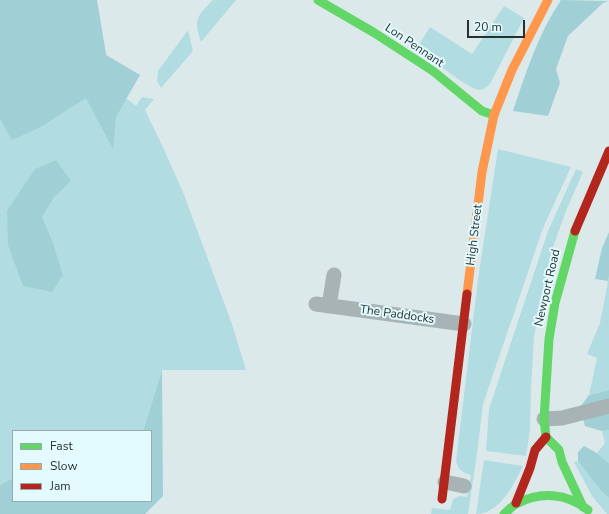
<!DOCTYPE html>
<style>
body{margin:0}
#map{position:relative;width:609px;height:514px;overflow:hidden;background:#dce9ea;font-family:"Nunito Sans",sans-serif}
canvas{display:block}
.legend{position:absolute;left:12px;top:430px;width:140px;height:72px;box-sizing:border-box;background:#e3fbfe;border:1px solid #98aaac;margin:0;padding:5px 7px;list-style:none;font-size:12px;color:#273031}
.legend li{display:flex;align-items:center;gap:8px;height:20px}
.legend b{width:20px;border:1px solid #98aaac}
.scale{position:absolute;left:467px;top:20px;width:58px;height:18px;box-sizing:border-box;border:2px solid #273031;border-top:0;padding-left:5px;font-size:12px;line-height:14px;white-space:nowrap;color:#273031;-webkit-text-stroke:3px #e3fbfe;paint-order:stroke}
</style>
<div id="map">
<canvas width="609" height="514"></canvas>
<ul class="legend">
<li><b style="height:5px;background:#63d668"></b>Fast</li>
<li><b style="height:5px;background:#ff974d"></b>Slow</li>
<li><b style="height:5px;background:#b3261e"></b>Jam</li>
</ul>
<div class="scale">20 m</div>
</div>
<script>
const ctx = document.querySelector('canvas').getContext('2d');
ctx.lineJoin = 'round';
function fill(path, color) { ctx.fillStyle = color; ctx.fill(path, 'evenodd'); }
function strokePath(path, color, width, dash) { ctx.strokeStyle = color; ctx.lineWidth = width; ctx.lineCap = dash ? 'butt' : 'round'; ctx.setLineDash(dash || []); ctx.stroke(path); }
function write(font, color, halo, rows, align = 'center') {
  ctx.font = font + ' "Nunito Sans",sans-serif'; ctx.lineWidth = 4; ctx.setLineDash([]); ctx.textBaseline = 'middle'; ctx.strokeStyle = halo; ctx.fillStyle = color; for (const [text, x, y, turn = 0] of rows) {
    ctx.save(); ctx.translate(x, y); ctx.rotate((+turn || 0) * Math.PI / 180); ctx.textAlign = isNaN(turn) ? turn : align; if (halo) ctx.strokeText(text, 0, 0); ctx.fillText(text, 0, 0); ctx.restore();
  }
}
fill(new Path2D(`
 M0,0h97l9,55 34,20 -14,23 10,8 6,-9 12,2 -9,11 16,33 22,49 49,132 14,46h-84l-19,61h-130v47l-13,7z
 M213,0h23l-35,42c-8,-23 -4,-26 12,-42z
 M504,6l20,12 -34,66c-4,3 -6,6 -11,6 -11,-1 -50,-33 -62,-42l13,-21 42,27z
 M188,30l5,21 -32,37 -4,-7 1,-10z
 M498,149l73,18 -28,61 -60,176 -6,50 -9,60h-37l1,-6 18,2 3,-11 7,-3 7,1 4,-22c-9,-2 -12,-5 -15,-13l22,-183z
 M576,169l7,3 -17,39 -14,39 -18,86 -3,53 -1,41 -4,26 -40,-5 3,-42 59,-178z
 M609,276v114l-20,5 8,-37 -10,-4 13,-31z
 M609,430v33l-12,-10 8,-10 -3,-12z
 M484,460l39,6c-9,18 -23,48 -47,48z
 M578,461l23,30 8,7v16h-2l-15,-18 -18,-34z`), '#b1dde2');
fill(new Path2D(`
 M0,0h97l9,55 34,20 -24,42 -3,32 -27,-51 -47,30 -27,12 -12,-21z
 M561,0l48,1 -6,2 -35,33 -12,33 4,14 -12,33 -35,-5c13,-39 25,-77 48,-111z
 M56,160l15,21 -17,16 -12,20 11,26 10,32 -11,17 -29,-6 -15,-41 -1,-34 28,-42z
 M609,232v44l-1,5 -13,-2 7,-31z
 M162,370l1,126 -18,18h-145v-29l13,-7v23h138v-70h-8z
 M609,390v40l-7,1 -17,-5 -5,-19 9,-12z
 M584,446l13,7 12,10v35l-8,-7 -23,-30v-9z`), '#a0d0d6');
strokePath(new Path2D(`
 M316,304l148,20
 M329,306l5,-31
 M544,419l18,-1 47,-12
 M445,482l19,4`), '#a7b3b4', 15);
strokePath(new Path2D(`
 M318,0l55,32 60,39 49,40 12,4
 M575,231l-20,72 -6,36 -5,80 2,18 13,13 3,12 21,45
 M504,514c4,-3 8,-8 12,-10 24,-13 51,-11 72,6`), '#63d668', 9);
strokePath(new Path2D(`
 M467,294l15,-122 12,-57 18,-45 36,-70`), '#ff974d', 9);
strokePath(new Path2D(`
 M575,231l34,-80
 M442,499l25,-205
 M516,503l14,-35 5,-18 11,-13`), '#b3261e', 9);
write('12px', '#273031', '#e3fbfe', [
 ["Lon Pennant",414,46,34],
 ["High Street",475,235,-83],
 ["Newport Road",548,288,-77],
 ["The Paddocks",397,315,8]
]);
</script>
